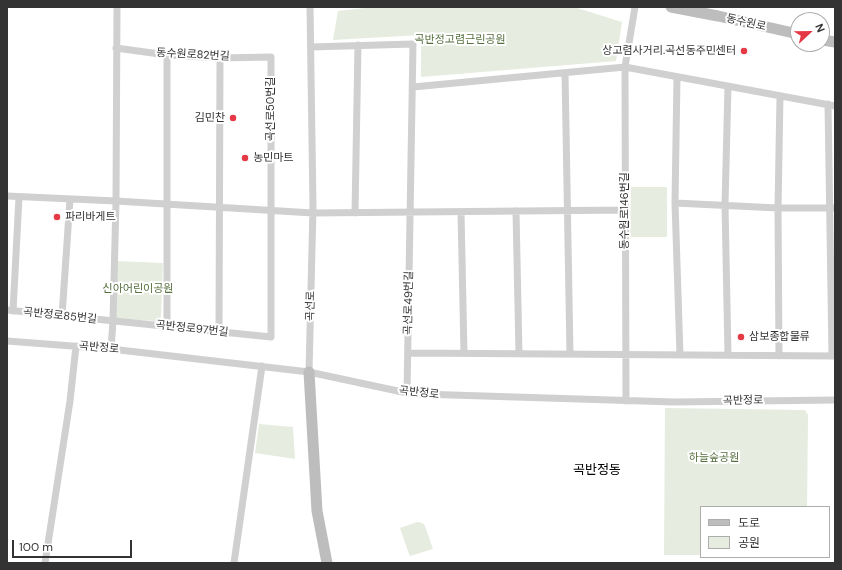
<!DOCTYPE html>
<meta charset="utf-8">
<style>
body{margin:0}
#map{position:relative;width:842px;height:570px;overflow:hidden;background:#fff;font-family:"DM Sans","Noto Sans KR",sans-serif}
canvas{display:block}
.frame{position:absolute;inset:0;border:8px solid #333;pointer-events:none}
.legend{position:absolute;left:700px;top:506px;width:130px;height:52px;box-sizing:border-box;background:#fff;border:1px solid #adadad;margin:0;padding:5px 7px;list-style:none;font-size:12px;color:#333}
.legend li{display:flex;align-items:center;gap:8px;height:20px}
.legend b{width:20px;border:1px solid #adadad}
.north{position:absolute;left:790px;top:12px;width:40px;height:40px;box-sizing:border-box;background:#fff;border:1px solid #adadad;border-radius:50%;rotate:68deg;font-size:11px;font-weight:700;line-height:16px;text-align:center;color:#333}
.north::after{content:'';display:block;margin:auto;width:14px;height:18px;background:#e63946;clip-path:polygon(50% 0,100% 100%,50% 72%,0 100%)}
.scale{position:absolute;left:12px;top:540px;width:120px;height:18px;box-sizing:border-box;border:2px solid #333;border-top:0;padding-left:5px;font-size:12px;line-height:14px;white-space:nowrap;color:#333;-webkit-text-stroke:3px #fff;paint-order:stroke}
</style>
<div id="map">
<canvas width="842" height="570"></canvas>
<div class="frame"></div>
<ul class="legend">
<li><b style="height:5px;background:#bdbdbd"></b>도로</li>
<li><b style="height:11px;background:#e6ecdf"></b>공원</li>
</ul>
<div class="north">N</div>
<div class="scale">100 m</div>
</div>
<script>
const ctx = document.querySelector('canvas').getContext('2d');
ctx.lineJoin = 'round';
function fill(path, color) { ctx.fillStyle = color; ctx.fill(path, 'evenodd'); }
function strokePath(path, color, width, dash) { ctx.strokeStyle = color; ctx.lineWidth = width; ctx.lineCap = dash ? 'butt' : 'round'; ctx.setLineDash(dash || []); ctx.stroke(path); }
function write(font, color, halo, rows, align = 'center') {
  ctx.font = font + ' "DM Sans","Noto Sans KR",sans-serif'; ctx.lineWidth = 4; ctx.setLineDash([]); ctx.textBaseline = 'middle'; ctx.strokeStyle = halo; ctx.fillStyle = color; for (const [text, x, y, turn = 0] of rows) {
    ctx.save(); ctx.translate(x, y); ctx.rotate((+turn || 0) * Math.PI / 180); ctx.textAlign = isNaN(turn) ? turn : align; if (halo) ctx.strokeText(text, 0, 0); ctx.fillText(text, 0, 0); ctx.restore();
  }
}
fill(new Path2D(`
 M373,7h201l48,15 -6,39 -195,16v-42l-88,5 5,-29z
 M631,187h36v50h-37z
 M116,261l47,2 -2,54 -4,4 -40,-2 -3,-4z
 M665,408l140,2 3,5 -1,92h-106v48h-37z
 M259,424l34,3 2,32 -40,-6z
 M417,522c4,0 6,1 8,4l8,23 -23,7 -1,-2 -9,-26z`), '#e6ecdf');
strokePath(new Path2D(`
 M311,47l102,-3 -6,349
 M565,73l5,281
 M677,77l-2,126 5,152
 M728,86l-3,119 3,150
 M413,87l212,-20 210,39
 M828,104l4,252
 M7,196l109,5 197,12 312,-3
 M675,203l103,5h57
 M516,211l3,143
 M461,212l3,141
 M355,213l3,-168
 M7,310l264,27v-280l-51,1 -53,-3 -51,-7
 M13,311l6,-114
 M62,316l8,-117
 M167,327v-272
 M219,332l1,-274
 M7,341l104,8 198,23 98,21 13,1 254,8 161,-2
 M111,349l2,-28 3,-120 1,-194
 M408,353l427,3
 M779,356l-1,-148 2,-112
 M309,372l4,-165 -3,-200
 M626,401l-1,-334 10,-60
 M45,563l25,-162 6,-55
 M234,563l28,-197`), '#d0d0d0', 7);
strokePath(new Path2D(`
 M671,7l47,9 80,18
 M822,40l13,2
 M309,372l8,139 10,52`), '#bdbdbd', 11);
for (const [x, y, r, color] of [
 [744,51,4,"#e63946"],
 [233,118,4,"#e63946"],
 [245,158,4,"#e63946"],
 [57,217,4,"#e63946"],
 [741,337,4,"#e63946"]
]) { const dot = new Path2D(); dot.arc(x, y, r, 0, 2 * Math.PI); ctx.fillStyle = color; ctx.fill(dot); strokePath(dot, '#fff', 1.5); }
write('11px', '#333', '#fff', [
 ["동수원로",746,23,13],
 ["동수원로82번길",193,55,3],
 ["곡선로50번길",271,109,-90],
 ["동수원로146번길",625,211,-90],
 ["곡선로49번길",409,303,-89],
 ["곡선로",311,306,-89],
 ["곡반정로85번길",60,316,6],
 ["곡반정로97번길",192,329,6],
 ["곡반정로",99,348,5],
 ["곡반정로",419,393,6],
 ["곡반정로",743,401,-1]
]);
write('11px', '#56703f', '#fff', [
 ["곡반정고렴근린공원",460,40],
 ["신아어린이공원",138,289],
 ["하늘숲공원",714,458]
]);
write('11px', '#333', '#fff', [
 ["상고렴사거리.곡선동주민센터",736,51,"right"],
 ["김민찬",225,118,"right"],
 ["농민마트",253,158],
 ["파리바게트",65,217],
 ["삼보종합물류",749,337]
], 'left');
write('13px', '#000', '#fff', [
 ["곡반정동",597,471]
]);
</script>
